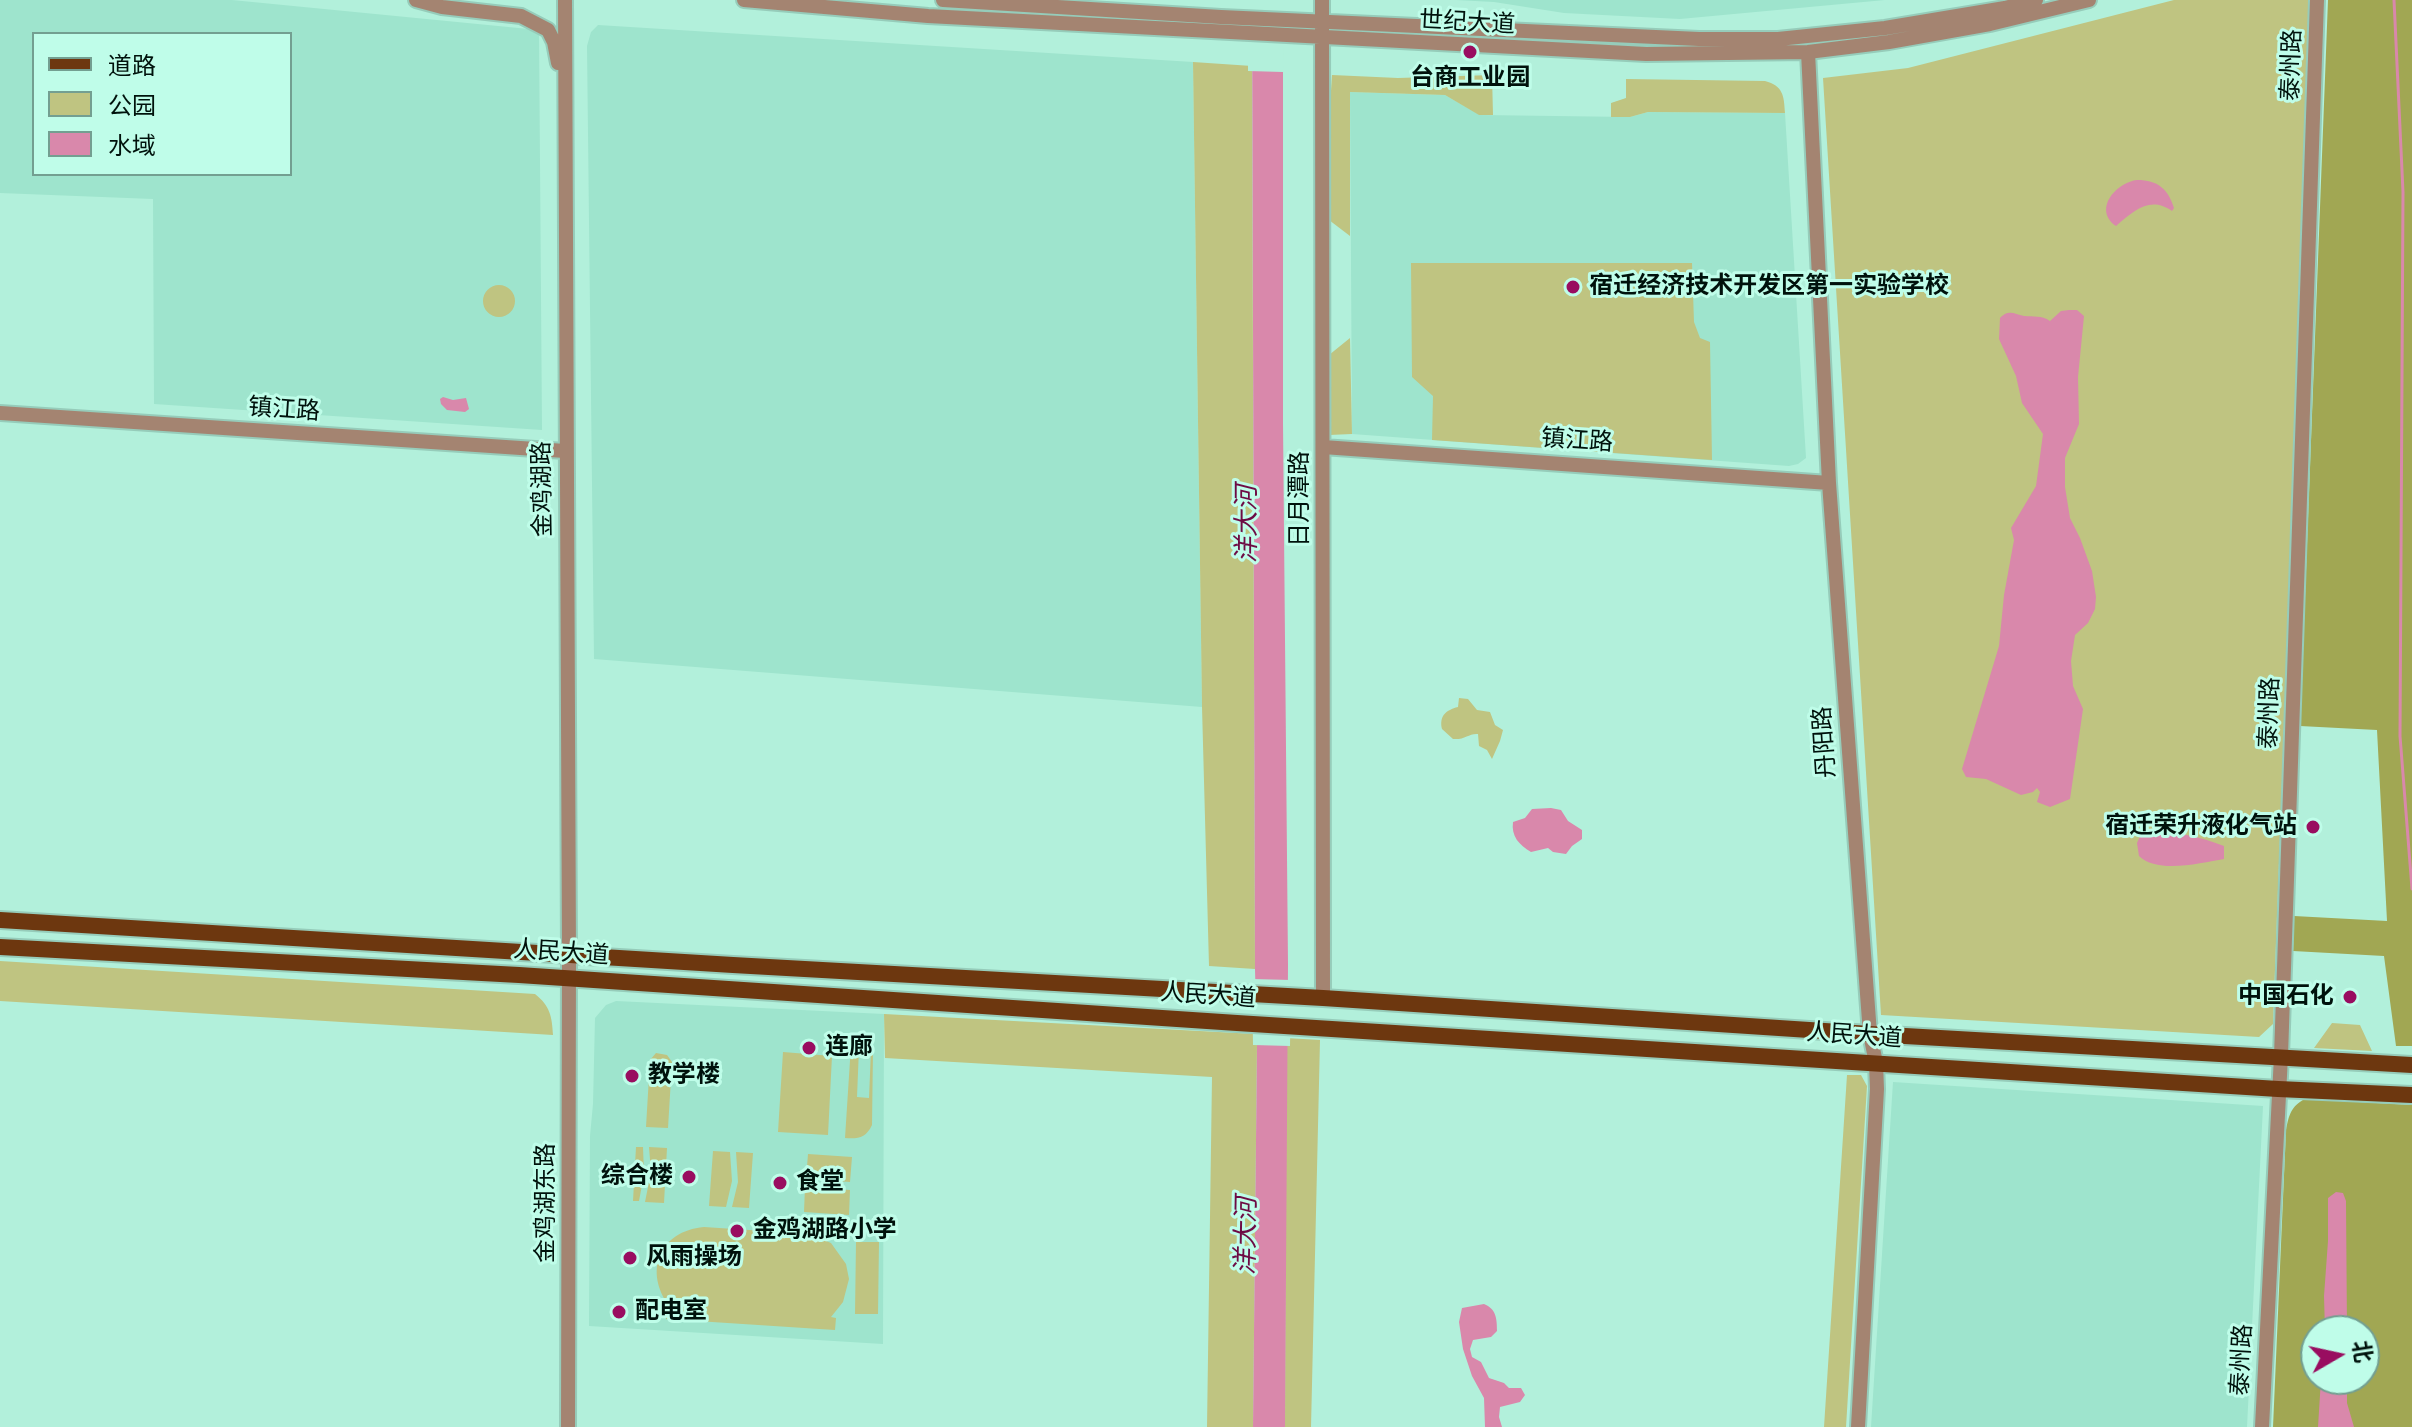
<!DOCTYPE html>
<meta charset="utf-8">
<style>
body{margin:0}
#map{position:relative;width:2412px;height:1427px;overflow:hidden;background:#b2f0db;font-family:"Nunito Sans","Noto Sans SC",sans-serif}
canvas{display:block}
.legend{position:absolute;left:32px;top:32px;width:260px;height:144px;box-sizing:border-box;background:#bffde9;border:2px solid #739f91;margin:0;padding:10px 14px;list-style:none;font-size:24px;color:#00120c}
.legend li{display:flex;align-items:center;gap:16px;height:40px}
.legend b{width:40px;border:2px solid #739f91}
.north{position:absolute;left:2300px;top:1315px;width:80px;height:80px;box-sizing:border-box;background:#bffde9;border:2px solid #739f91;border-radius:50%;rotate:81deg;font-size:22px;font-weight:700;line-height:32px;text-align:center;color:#00120c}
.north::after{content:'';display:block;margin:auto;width:28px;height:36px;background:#990d60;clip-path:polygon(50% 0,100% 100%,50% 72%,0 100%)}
</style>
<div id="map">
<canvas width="2412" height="1427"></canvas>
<ul class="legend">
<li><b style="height:10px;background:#6d370f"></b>道路</li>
<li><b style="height:22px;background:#bfc481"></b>公园</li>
<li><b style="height:22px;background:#d988ab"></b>水域</li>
</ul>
<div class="north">北</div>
</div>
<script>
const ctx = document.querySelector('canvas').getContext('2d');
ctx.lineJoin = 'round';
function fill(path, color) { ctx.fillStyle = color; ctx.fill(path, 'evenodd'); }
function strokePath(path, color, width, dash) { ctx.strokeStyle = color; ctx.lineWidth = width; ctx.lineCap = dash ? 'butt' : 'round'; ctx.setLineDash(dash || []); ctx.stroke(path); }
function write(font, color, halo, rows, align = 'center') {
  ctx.font = font + ' "Nunito Sans","Noto Sans SC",sans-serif'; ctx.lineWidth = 6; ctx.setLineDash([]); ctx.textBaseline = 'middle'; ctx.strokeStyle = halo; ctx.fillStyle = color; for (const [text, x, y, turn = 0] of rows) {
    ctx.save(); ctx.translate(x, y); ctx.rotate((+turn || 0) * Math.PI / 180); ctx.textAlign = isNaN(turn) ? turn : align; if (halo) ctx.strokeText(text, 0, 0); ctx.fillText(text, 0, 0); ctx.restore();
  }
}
fill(new Path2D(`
 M0,0h232l307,30 3,400 -388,-26 -1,-205 -153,-6zM34,34h256v140h-256z
 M1456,0h429l-205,19 -116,-6 -70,-11z
 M598,25l595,37 9,645 -608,-48 -7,-613 4,-14z
 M1350,92l95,3 35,20 150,2 18,-5 137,1 21,345 -8,6 -9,2 -437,-32z
 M616,1001l268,13 -1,330 -294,-18 1,-190 3,-32 2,-86 11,-13z
 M1893,1082l370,24 -16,321h-376z`), '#9ee4cd');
fill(new Path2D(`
 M2174,0h137l-38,1024 -14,13 -378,-22 -58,-937 85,-10z
 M1193,62l59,4 3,903 -46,-3 -7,-259z
 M1332,75l66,3 94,-3 1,40h-14l-34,-20 -95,-3v144l-21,-16v-98z
 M1626,79l139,2c18,5 19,14 20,32l-137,-1 -18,5h-19v-14l15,-5z
 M1411,263h281l2,59 6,16 10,4 2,118 -280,-20 1,-44 -21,-19z
 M483 301a16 16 0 1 1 32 0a16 16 0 1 1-32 0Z
 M1350,338l2,96 -23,1v-80z
 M1459,698l9,1 9,11 13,2 5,13 8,5 -3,11 -8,18 -5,-9 -8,-4 -1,-12c-9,-1 -13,6 -25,5l-11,-10c-3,-13 4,-19 16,-22z
 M0,961l535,33c15,12 17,22 18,41l-553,-34z
 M884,1014l371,20 2,11 -4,382h-46l5,-350 -327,-19z
 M2332,1023l28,2 12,26 -58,-3z
 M1286,1038l34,2 -9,387h-26z
 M840,1040l11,1 8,7 -2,49 12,1 2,-48 2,-1 -1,76c-6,13 -14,14 -27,13l6,-93 -11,-2z
 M783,1052l49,4 -4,79 -50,-3z
 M656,1053l11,2 5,7 -4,66 -22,-1 4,-67z
 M1847,1075h14l6,11 -21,341h-22z
 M636,1147h7l1,27 -5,27h-6z
 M649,1147l18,1 -3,55 -19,-1 6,-30z
 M713,1151l17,1 2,29 -6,26 -17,-1z
 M736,1152l17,1 -4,55 -17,-1 6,-25z
 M808,1154l44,3 -2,25 -44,-3z
 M805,1187l45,3 -1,25 -45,-3z
 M704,1227l105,7 22,9 15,21 3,15 -6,23 -12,15 5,1 -1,12 -169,-11 1,-11 3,-1c-27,-35 -11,-76 34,-80z
 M856,1242h23l-1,72h-23z`), '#bfc481');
fill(new Path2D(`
 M2328,0h84v1046h-16l-12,-90 -91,-5 1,-35 93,5 -10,-191 -77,-4z
 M2305,1099l107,6v322h-139l13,-297c3,-15 5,-24 19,-31zM2316,1331h48v48h-48z`), '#a1a753');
fill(new Path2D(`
 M1252,0h31v423l5,542 -3,462h-32l4,-382 -2,-76z
 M2137,180c21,0 31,9 37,28l-2,3c-22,-15 -37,-1 -56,15 -23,-16 -1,-43 21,-46z
 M2069,310h8l7,6 -6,61 1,47 -14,34v29l5,31 10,20 12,33 4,26 -1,12 -7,14 -13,12 -4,26 2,25 10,23 -13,90 -20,8 -13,-5 3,-10 -3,-4 -4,4 -12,3 -35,-16 -20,-2 -4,-8 37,-123 5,-51 10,-55 -3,-12 25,-42 7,-52 -21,-31 -6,-27 -17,-37 1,-21c9,-9 14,-4 24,-2 10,1 17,-1 26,5l11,-10z
 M443,397l10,3 13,-2 3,11 -4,3 -18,-2 -6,-6 -1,-5z
 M1551,808l10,2 7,11 14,9v9l-10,7 -6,8 -13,-2 -5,-4 -17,4c-12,-7 -20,-16 -18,-30l12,-4 7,-9z
 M2151,831c25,0 49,6 73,15v13c-23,4 -67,15 -85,-3l-2,-13 4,-9z
 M2336,1192l7,1 3,8 1,130h-22l-1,-35 4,-55v-43z
 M1484,1304c12,5 13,14 13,27l-6,6 -18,3 -3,9 2,8 9,5 8,16 15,5 5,5h12l4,7 -5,7 -20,5 -1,10 3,10h-17l-1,-29 -12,-22 -9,-27 -4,-27 3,-14z
 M2321,1379h26v24l7,24h-36z`), '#d988ab');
fill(new Path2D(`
 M1248,0h37l-2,72 -35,-1z
 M1252,979l39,1 -1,66 -37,-1z`), '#b2f0db');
strokePath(new Path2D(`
 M2394,0l9,192 -3,544 12,153`), '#d988ab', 3);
const minor = new Path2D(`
 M416,0l26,7 79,9 27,14 6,12 4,21
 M565,0l4,955 -1,472
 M744,0l184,16 718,38 162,-2 81,-10 101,-18 99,-24
 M943,0l278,17 478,22h79l107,-11 120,-20 31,-8
 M1322,0l1,998
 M1808,52l21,431 41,551 6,29 1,26 -19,338
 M0,413l565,38
 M1323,447l506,36
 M2262,1427l19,-371 36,-1056`);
const major = new Path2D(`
 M0,920l733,45 590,33 547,36 542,31
 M0,947l519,28 718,48 1041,66 134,6`);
strokePath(minor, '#96ccba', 18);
strokePath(major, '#96ccba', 20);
strokePath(minor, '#a48471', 14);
strokePath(major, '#6d370f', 16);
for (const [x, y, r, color] of [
 [1470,52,8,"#990d60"],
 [1573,287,8,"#990d60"],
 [2313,827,8,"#990d60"],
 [2350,997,8,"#990d60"],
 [809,1048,8,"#990d60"],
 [632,1076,8,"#990d60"],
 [689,1177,8,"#990d60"],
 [780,1183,8,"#990d60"],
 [737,1231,8,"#990d60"],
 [630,1258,8,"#990d60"],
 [619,1312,8,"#990d60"]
]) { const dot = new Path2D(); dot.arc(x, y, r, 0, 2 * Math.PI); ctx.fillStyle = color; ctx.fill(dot); strokePath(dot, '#bffde9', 3); }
write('24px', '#00120c', '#bffde9', [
 ["世纪大道",1467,24,3],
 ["泰州路",2293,65,-88],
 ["镇江路",284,411,4],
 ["镇江路",1577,442,4],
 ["金鸡湖路",544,489,-91],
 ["日月潭路",1301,499,-90],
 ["泰州路",2271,713,-88],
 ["丹阳路",1826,742,-94],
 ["人民大道",561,954,4],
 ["人民大道",1208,997,4],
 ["人民大道",1854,1037,4],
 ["金鸡湖东路",547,1203,-90],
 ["泰州路",2243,1360,-87]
]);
write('bold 24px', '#00120c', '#bffde9', [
 ["台商工业园",1470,79,"center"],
 ["宿迁经济技术开发区第一实验学校",1589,287],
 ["宿迁荣升液化气站",2297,827,"right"],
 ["中国石化",2334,997,"right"],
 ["连廊",825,1048],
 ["教学楼",648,1076],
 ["综合楼",673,1177,"right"],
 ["食堂",796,1183],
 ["金鸡湖路小学",753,1231],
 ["风雨操场",646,1258],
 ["配电室",635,1312]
], 'left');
write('italic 26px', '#6d0b44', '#bffde9', [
 ["洋大河",1249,524,-90],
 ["洋大河",1248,1236,-89]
]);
</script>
